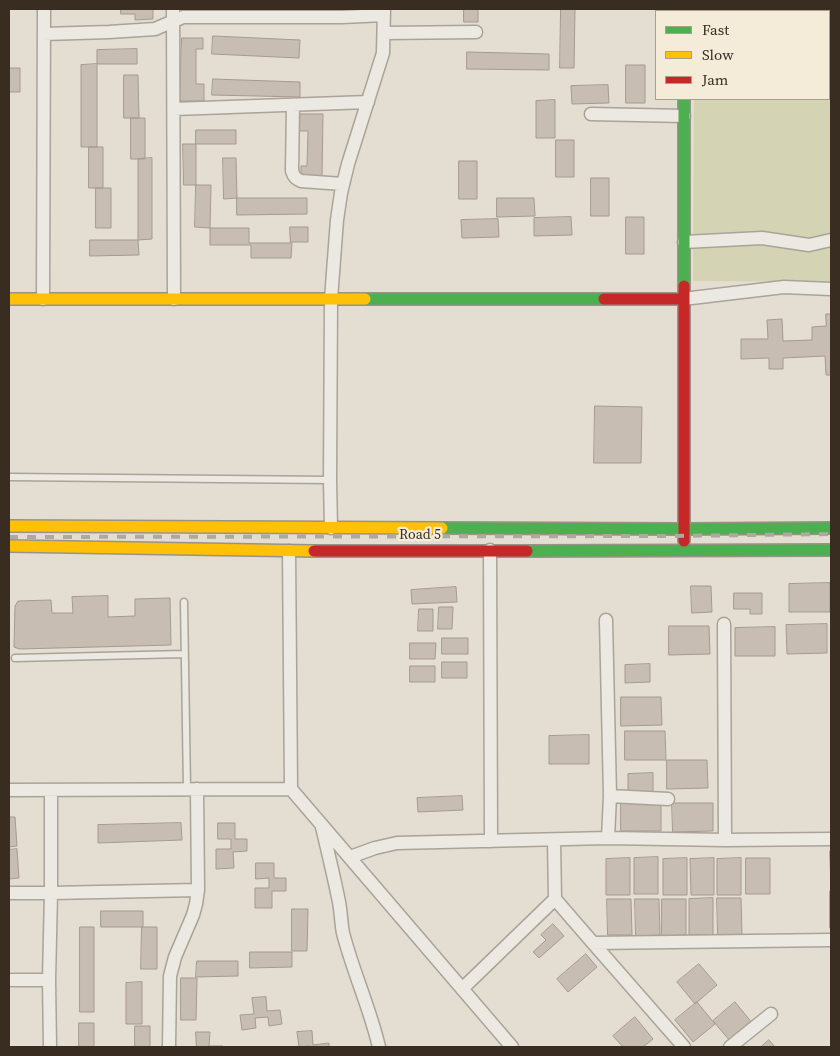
<!DOCTYPE html>
<style>
body{margin:0}
#map{position:relative;width:840px;height:1056px;overflow:hidden;background:#e4ddd1;font-family:"Source Serif 4",serif}
canvas{display:block}
.frame{position:absolute;inset:0;border:10px solid #392c21;pointer-events:none}
.legend{position:absolute;left:655px;top:10px;width:175px;height:90px;box-sizing:border-box;background:#f4ebd8;border:1px solid #a99f8f;margin:0;padding:6px 9px;list-style:none;font-size:15px;color:#392c21}
.legend li{display:flex;align-items:center;gap:10px;height:25px}
.legend b{width:25px;border:1px solid #a99f8f}
</style>
<div id="map">
<canvas width="840" height="1056"></canvas>
<div class="frame"></div>
<ul class="legend">
<li><b style="height:6px;background:#4caf50"></b>Fast</li>
<li><b style="height:6px;background:#ffc107"></b>Slow</li>
<li><b style="height:6px;background:#c62828"></b>Jam</li>
</ul>
</div>
<script>
const ctx = document.querySelector('canvas').getContext('2d');
ctx.lineJoin = 'round';
function fill(path, color) { ctx.fillStyle = color; ctx.fill(path, 'evenodd'); }
function strokePath(path, color, width, dash) { ctx.strokeStyle = color; ctx.lineWidth = width; ctx.lineCap = dash ? 'butt' : 'round'; ctx.setLineDash(dash || []); ctx.stroke(path); }
function write(font, color, halo, rows, align = 'center') {
  ctx.font = font + ' "Source Serif 4",serif'; ctx.lineWidth = 4.5; ctx.setLineDash([]); ctx.textBaseline = 'middle'; ctx.strokeStyle = halo; ctx.fillStyle = color; for (const [text, x, y, turn = 0] of rows) {
    ctx.save(); ctx.translate(x, y); ctx.rotate((+turn || 0) * Math.PI / 180); ctx.textAlign = isNaN(turn) ? turn : align; if (halo) ctx.strokeText(text, 0, 0); ctx.fillText(text, 0, 0); ctx.restore();
  }
}
fill(new Path2D(`
 M694,9h137v273l-138,-1 1,-182h135v-88h-135z`), '#d4d3b4');
const building = new Path2D(`
 M121,9h32v10l-18,1v-6h-14z
 M464,9h14v13h-14z
 M561,9h14l-1,59h-14z
 M213,36l87,4 -1,18 -87,-4z
 M182,38h21v11h-7v35h8v17h-24z
 M137,49v15h-40v-14z
 M467,52l82,2v16l-82,-1z
 M97,64v83h-16v-82z
 M626,65h19v38h-19z
 M9,68h11v24h-11z
 M124,75h14l1,43h-15z
 M213,79l87,3v15l-88,-2z
 M608,85l1,18 -37,1 -1,-18z
 M555,100v38h-19v-37z
 M300,114h23l-1,63h-21v-11h6l1,-35h-8z
 M131,118h14v41h-14z
 M196,130h40v14h-40z
 M556,140h18v37h-18z
 M183,144h13v41h-12z
 M89,147h14v41h-14z
 M152,158v81l-14,1v-81z
 M223,158h13l1,40 -13,1z
 M459,161h18v38h-18z
 M591,178h18v38h-18z
 M196,185h15l-1,43 -15,-1z
 M96,188h15v40h-15z
 M237,198h70v16l-70,1z
 M497,198h37l1,18 -38,1z
 M571,217l1,18 -38,1v-18z
 M626,217h18v37h-18z
 M498,219l1,18 -37,1 -1,-18z
 M290,227h18v15h-16l-1,16h-40v-13h-41v-17h39v15h41z
 M90,240h48l1,15 -49,1z
 M826,314h5v61h-5l-1,-19 -42,2v11h-14v-11l-28,1v-20h27l-1,-19 15,-1 1,22 29,-1v-13l14,-1z
 M595,406l47,1 -1,56h-47z
 M830,583v29h-41v-28z
 M691,586h20l1,26 -20,1z
 M456,587l1,15 -45,2 -1,-14z
 M734,593h28v21h-12v-5h-16z
 M108,596v21l27,-1v-17l35,-1 1,47 -152,4 -5,-2 1,-41 3,-5 33,-1 1,13h21l-1,-16z
 M439,607h14l-1,22h-14z
 M419,609h14v22h-15z
 M827,624v29l-40,1 -1,-29z
 M669,626h40l1,28 -41,1z
 M775,627v29h-40v-28z
 M442,638h26v16h-26z
 M410,643h26l-1,16h-25z
 M442,662h25v16h-25z
 M650,664v18l-25,1v-18z
 M410,666h25v16h-25z
 M621,697h40l1,28 -41,1z
 M625,731h40l1,29h-41z
 M589,735v29h-40v-28z
 M667,760h40l1,28 -41,1z
 M653,773v19h-25v-18z
 M462,796l1,14 -45,2 -1,-14z
 M621,803h40v28h-40z
 M672,803h41v28l-40,1z
 M9,817h6l2,29 -8,1z
 M181,823l1,17 -84,3v-18z
 M218,823h17v16h12v12l-14,1 1,16 -18,1v-20h15v-10h-13z
 M17,849l2,29 -10,1v-29z
 M830,851h1v36z
 M658,857v37h-24v-36z
 M630,858v37h-24v-36z
 M687,858v37h-24v-36z
 M714,858v37h-23l-1,-36z
 M741,858v37h-24v-36z
 M746,858h24v36h-24z
 M256,863h18v15h12v13h-14v17h-17v-20h14v-10l-13,1z
 M830,891h1v37h-1z
 M713,898v37h-24v-36z
 M717,898h24l1,37h-24z
 M607,899h24l1,36h-24z
 M635,899h24l1,36 -24,1z
 M662,899h24v36l-24,1z
 M292,909h16l-1,42h-15z
 M101,911h42v16h-42z
 M553,924l11,12 -25,22 -6,-6 13,-12 -5,-5z
 M80,927h14v85h-14z
 M142,927h15v42h-16z
 M250,952h42v15l-42,1z
 M586,954l11,13 -29,25 -11,-13z
 M197,961h41v15l-42,1z
 M699,964l18,21 -22,19 -18,-22z
 M181,978h16l-1,42h-15z
 M142,982v42h-16v-41z
 M266,997l1,14 13,-1 2,14 -13,2 -1,-9 -13,1 1,10 -14,2 -2,-15 14,-1 -2,-16z
 M697,1002l18,22 -22,18 -18,-22z
 M735,1002l18,22 -22,18 -18,-21z
 M635,1017l18,22 -10,8h-20l-10,-11z
 M79,1023h15v24h-15z
 M135,1026h15v21h-15z
 M312,1031l1,14 16,-2v4h-20v-1l-10,1 -2,-15z
 M196,1032h14l-1,14h14v1h-41h14z
 M769,1040l6,7h-14z`);
fill(building, '#c8bdb2');
strokePath(building, '#a59a90', 1);
const lane = new Path2D(`
 M9,477l321,3
 M184,602l3,187
 M15,658l169,-4`);
const street = new Path2D(`
 M173,9l1,290
 M384,33l92,-1
 M44,34l65,-2 46,-3 28,-12h159l42,-2
 M293,105l-1,66c2,6 4,8 9,10l42,3
 M174,109l194,-7
 M591,114l93,2
 M684,242l78,-4 47,7 22,-5
 M43,299l1,-290
 M683,299l101,-12 47,2
 M331,528l-1,-48 1,-181 6,-79 4,-27 7,-29 35,-111 1,-44
 M490,550l1,291
 M289,551l2,238 221,258
 M606,620l4,176 -2,42 117,2
 M724,624l1,216 106,-1
 M9,790l282,-1
 M610,796l58,3
 M322,827c6,25 12,50 17,75 2,10 2,21 4,31 10,39 27,75 36,114
 M554,840l1,59 38,44 238,-3
 M350,857l25,-9 22,-5 211,-5
 M9,893h42l147,-3
 M593,943l91,104
 M9,980h40
 M462,989l93,-90
 M50,1047l-1,-67 2,-87v-103
 M169,1047l1,-71 5,-19 18,-42 3,-11 2,-14 -1,-101
 M730,1047l41,-33`);
const fast = new Path2D(`
 M684,99v187
 M365,299h239
 M442,528l242,1 147,-1
 M527,551l304,-1`);
const slow = new Path2D(`
 M683,9v2
 M9,299h356
 M9,526l433,2
 M9,546l305,5`);
const jam = new Path2D(`
 M684,286v255
 M604,299h79
 M314,551h213`);
strokePath(lane, '#aaa399', 9);
strokePath(street, '#aaa399', 15);
strokePath(fast, '#9a928a', 14);
strokePath(slow, '#9a928a', 14);
strokePath(jam, '#9a928a', 14);
strokePath(lane, '#ece9e2', 6);
strokePath(street, '#ece9e2', 12);
strokePath(fast, '#4caf50', 11);
strokePath(slow, '#ffc107', 11);
strokePath(jam, '#c62828', 11);
strokePath(new Path2D(`
 M9,537l663,-1 159,-2`), '#ada8a1', 4, [9, 9]);
write('14px', '#392c21', '#f4ebd8', [
 ["Road 5",420,535]
]);
</script>
